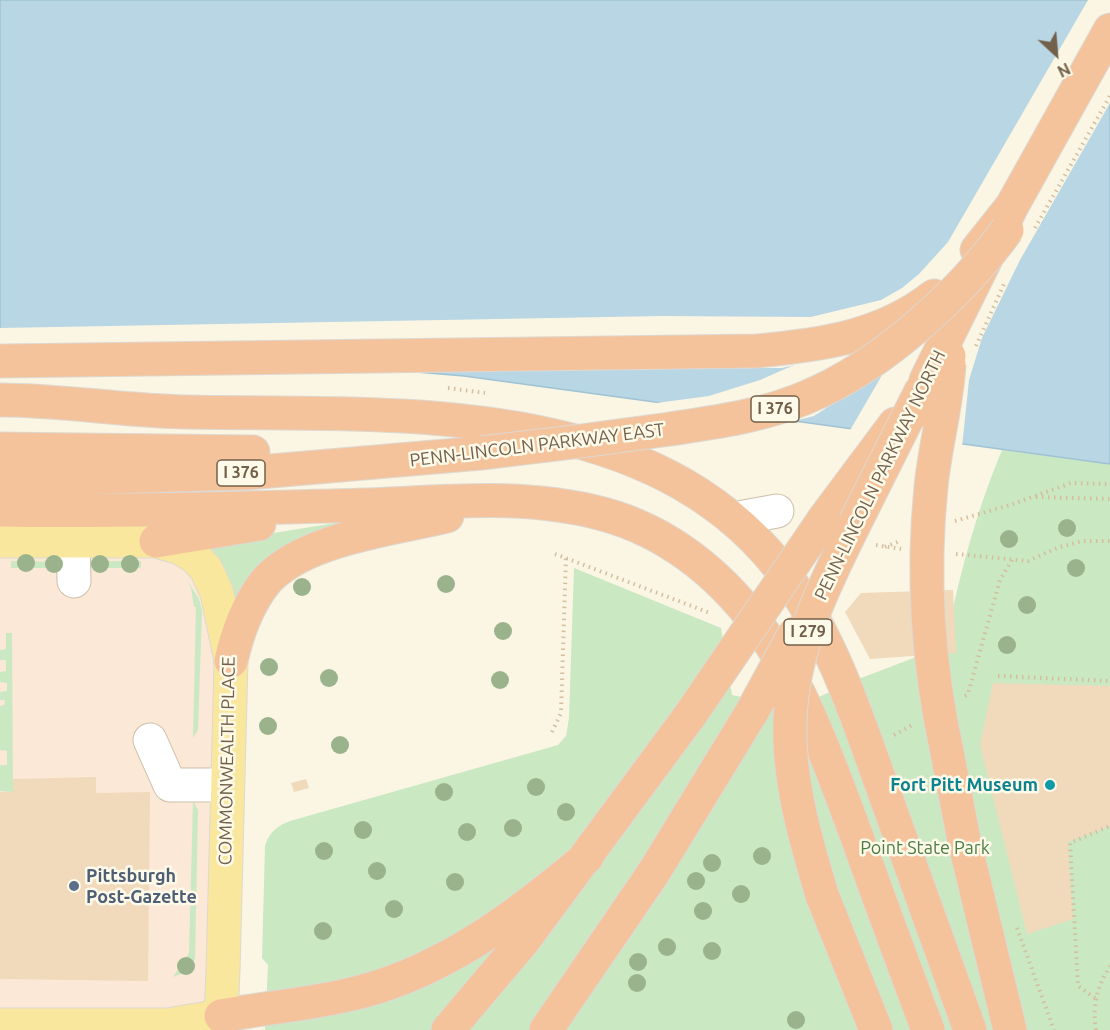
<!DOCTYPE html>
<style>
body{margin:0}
#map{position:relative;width:1110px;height:1030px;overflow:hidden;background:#fbf6e3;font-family:Ubuntu,sans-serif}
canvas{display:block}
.north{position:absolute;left:1026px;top:24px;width:60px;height:60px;-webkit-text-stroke:4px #fefae9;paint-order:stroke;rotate:154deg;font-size:16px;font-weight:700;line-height:24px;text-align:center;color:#72604a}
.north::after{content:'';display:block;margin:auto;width:21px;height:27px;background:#72604a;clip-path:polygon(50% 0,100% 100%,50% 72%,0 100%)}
</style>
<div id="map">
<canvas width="1110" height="1030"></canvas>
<div class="north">N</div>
</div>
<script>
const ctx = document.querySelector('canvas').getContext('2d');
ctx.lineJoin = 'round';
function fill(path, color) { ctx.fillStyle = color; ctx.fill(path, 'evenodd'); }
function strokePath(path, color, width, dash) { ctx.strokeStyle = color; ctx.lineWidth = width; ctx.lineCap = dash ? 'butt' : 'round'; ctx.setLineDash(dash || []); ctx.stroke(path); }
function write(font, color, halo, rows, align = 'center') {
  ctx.font = font + ' Ubuntu,sans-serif'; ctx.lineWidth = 5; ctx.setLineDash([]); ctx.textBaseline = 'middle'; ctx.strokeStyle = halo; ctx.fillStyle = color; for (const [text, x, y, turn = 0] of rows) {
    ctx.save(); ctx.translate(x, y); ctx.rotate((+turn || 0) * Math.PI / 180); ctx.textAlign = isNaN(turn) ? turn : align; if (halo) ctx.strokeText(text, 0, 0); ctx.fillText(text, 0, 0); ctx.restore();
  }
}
fill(new Path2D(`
 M0,523l235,1 -12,506h-223z`), '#fbe8d7');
fill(new Path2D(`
 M1002,450l108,14v566h-845l3,-65 -6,-7 3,-112c4,-14 12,-20 25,-25l268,-76 8,-9 3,-18 5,-150 147,60 11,67 62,13 67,-30 84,-32c14,-69 30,-131 57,-196z
 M348,521l-110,93 -12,-44 -21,-26z
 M11,561l56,1v6h-56z
 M83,561h58v7h-58z
 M187,580l12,19 3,12 -4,119 -5,8 3,-131h-2l-3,-19z
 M6,633h6l1,159 -13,-1v-26h7v-14l-7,-1v-44l4,-1 1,-5h-5v-8l7,-1v-8l-7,-1v-10l6,-1v-11h-6v-10l6,-1z
 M193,801l5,9 -3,149 -6,12 -16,6 16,-24z`), '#cae8c2');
const water = new Path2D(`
 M0,0h1110v464l-646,-88 -464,-39z`);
fill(water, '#b8d6e4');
strokePath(water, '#9fc3d5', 1.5);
fill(new Path2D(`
 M1088,0h22v103l-90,157 -38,78 -13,42 -7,67 -113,-15 36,-62 -71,46 -27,7 -138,-19 60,-8 51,-16 34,-15 -12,3 -442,1 -340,-29v-12l662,-12 149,1 70,-17 21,-12 17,-14 29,-32z`), '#fbf6e3');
fill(new Path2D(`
 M953,590l3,63 -86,6 -25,-47 16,-19z
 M993,683l117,3v140l-42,16 5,77 -46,15 -47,-189z
 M96,777v16l54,-1 -2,189 -148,-2v-187h13v-13z
 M306,779l3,9 -15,4 -3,-9z`), '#f0dabb');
const minor = new Path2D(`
 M733,519l44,-8
 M73,542l1,39
 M150,740l20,45h57`);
const major = new Path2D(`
 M0,541h156l24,7 15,9 11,12 11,24 14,68 -8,310 -2,45 -4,14
 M0,1025h167l54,-9`);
const highway = new Path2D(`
 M977,250l35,-44
 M0,361l757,-10c64,-6 125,-14 177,-55
 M926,380l86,-174 98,-176
 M0,400c62,0 124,11 186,12 201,4 471,-18 603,168 45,64 69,140 95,212 29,79 57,159 86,238
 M0,449l253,3
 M0,480l247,-7 234,-20
 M0,510c122,2 245,-2 367,-5 79,-3 158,-12 236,9 63,17 115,58 154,110 46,62 73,141 100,213 23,65 47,129 71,193
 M824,519l71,-95
 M156,541l103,-17
 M231,661c6,-27 15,-53 32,-76 35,-46 131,-56 184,-69
 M947,752l17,88 46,190
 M822,895l54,135
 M221,1016c41,-8 82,-11 122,-20 94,-19 173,-79 244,-139
 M448,1030l76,-90 167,-226
 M546,1030l108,-158 99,-162`);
strokePath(minor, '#ccbfaa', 35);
strokePath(major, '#ddd9d4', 35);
strokePath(highway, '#ddd9d4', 35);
strokePath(new Path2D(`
 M448,388l37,5
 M1036,497l74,2
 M955,521l55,-16 61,-22 39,1
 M876,545l25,4
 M885,547l15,-6
 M555,554l155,59
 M956,554l72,7 29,-13 25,-7h28
 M998,676l112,5
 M965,696l3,-2 32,-114 12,-20
 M552,732l9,-19 5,-156
 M894,735l20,-11
 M1017,928l37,102
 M1095,998l-17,-12 -8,-143 40,-17
 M1096,1030c-4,-24 1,-43 14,-64`), '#d4be9f', 4, [1.5, 4.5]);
strokePath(minor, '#fff', 33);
strokePath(major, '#f8e79d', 33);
strokePath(highway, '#f4c39b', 33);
const highwayBridge = new Path2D(`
 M916,411l33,-55
 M481,453c63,-7 126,-15 189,-24 46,-7 93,-13 137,-32 73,-30 153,-102 200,-167
 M753,710l42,-77
 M691,714l133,-195
 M947,752c-19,-87 -25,-177 -16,-265 4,-42 16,-82 18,-123
 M822,895c-17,-57 -34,-115 -32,-174 2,-74 37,-142 69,-206 21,-42 42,-84 63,-126`);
strokePath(highwayBridge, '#ddd9d4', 35, []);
strokePath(new Path2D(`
 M1035,228l75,-132
 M976,346l29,-64`), '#d4be9f', 4, [1.5, 4.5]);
strokePath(highwayBridge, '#f4c39b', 33);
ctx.fillStyle = '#9ab38c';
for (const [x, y] of [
 [1067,528],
 [1009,539],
 [26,563],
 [54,564],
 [100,564],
 [130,564],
 [1076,568],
 [446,584],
 [302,587],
 [1027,605],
 [503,631],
 [1007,645],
 [269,667],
 [329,678],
 [500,680],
 [268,726],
 [340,745],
 [536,787],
 [444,792],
 [566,812],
 [513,828],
 [363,830],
 [467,832],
 [324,851],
 [762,856],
 [712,863],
 [377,871],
 [696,881],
 [455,882],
 [741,894],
 [394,909],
 [703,911],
 [323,931],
 [667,947],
 [712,951],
 [638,962],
 [186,966],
 [637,983],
 [796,1020]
]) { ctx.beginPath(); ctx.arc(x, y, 9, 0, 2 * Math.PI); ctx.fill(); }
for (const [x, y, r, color] of [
 [1050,785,6,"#0f9aa8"],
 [74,886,6,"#5c6f8a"]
]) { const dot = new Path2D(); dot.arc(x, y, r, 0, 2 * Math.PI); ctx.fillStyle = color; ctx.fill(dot); strokePath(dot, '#fefae9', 2); }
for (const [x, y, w] of [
 [775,409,48],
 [241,473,48],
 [808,632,48]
]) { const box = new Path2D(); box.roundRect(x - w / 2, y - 13, w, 26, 4.5); ctx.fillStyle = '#fefae9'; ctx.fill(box); strokePath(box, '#72604a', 1.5); }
write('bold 16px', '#72604a', null, [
 ["I 376",775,409],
 ["I 376",241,473],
 ["I 279",808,632]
]);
write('18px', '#72604a', '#fefae9', [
 ["PENN-LINCOLN PARKWAY EAST",537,445,-7],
 ["PENN-LINCOLN PARKWAY NORTH",880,475,-64],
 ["COMMONWEALTH PLACE",227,761,-89]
]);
write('bold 18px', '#0d838f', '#fefae9', [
 ["Fort Pitt Museum",1038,785]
], 'right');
write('18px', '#4b7d45', '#fefae9', [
 ["Point State Park",925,848]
]);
write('bold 18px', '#4e5e75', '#fefae9', [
 ["Pittsburgh",86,876],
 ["Post-Gazette",86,897]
], 'left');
</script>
